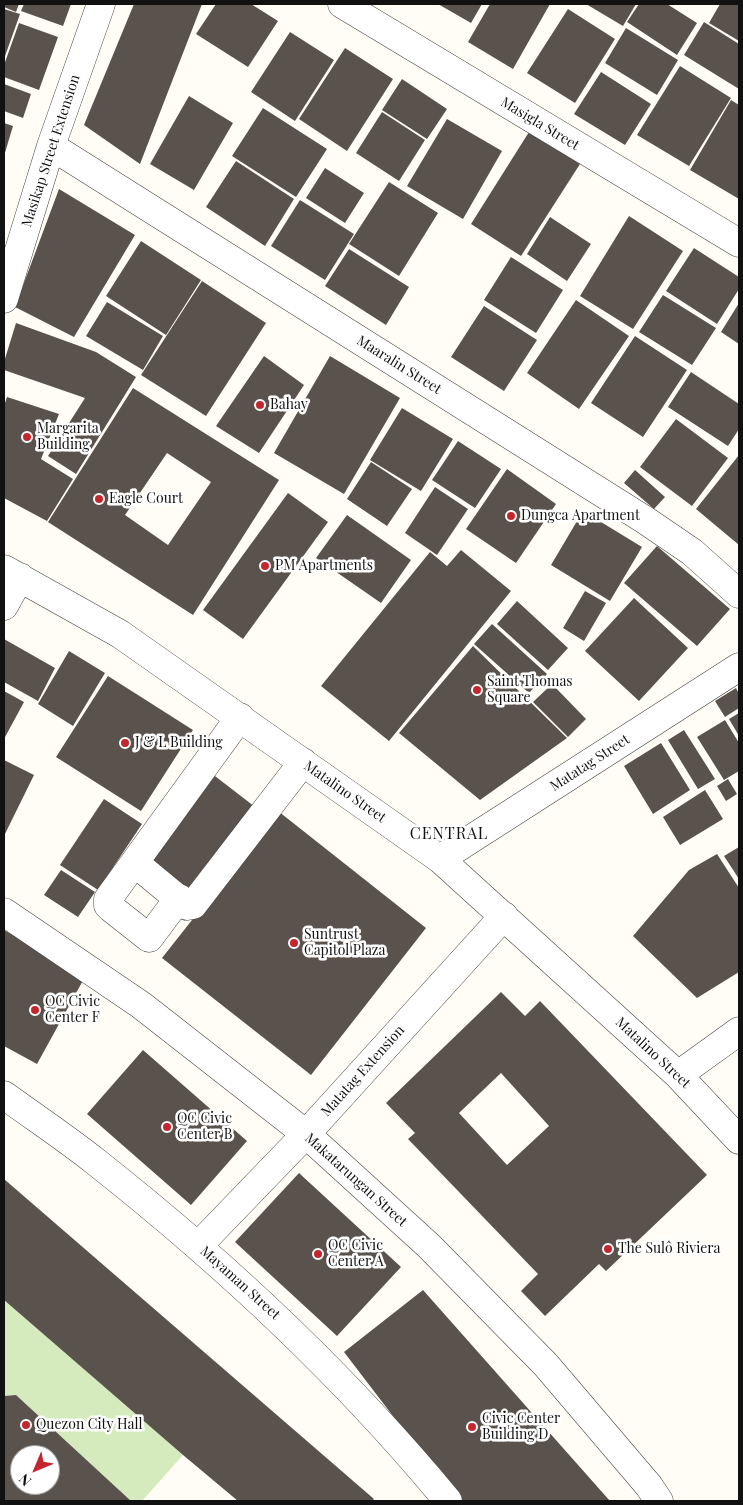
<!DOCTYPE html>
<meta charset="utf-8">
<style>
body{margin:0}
#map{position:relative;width:743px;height:1505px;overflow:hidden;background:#fffdf5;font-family:"Playfair Display",serif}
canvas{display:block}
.frame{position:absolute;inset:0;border:5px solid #111;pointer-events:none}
.north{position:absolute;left:10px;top:1445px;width:50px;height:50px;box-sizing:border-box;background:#fff;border:1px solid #a0a0a0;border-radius:50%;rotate:225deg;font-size:14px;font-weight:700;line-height:20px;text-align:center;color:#111}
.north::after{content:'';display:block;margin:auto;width:18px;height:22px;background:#c4262e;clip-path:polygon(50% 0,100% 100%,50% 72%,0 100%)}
</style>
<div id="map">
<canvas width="743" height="1505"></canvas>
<div class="frame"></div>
<div class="north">N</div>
</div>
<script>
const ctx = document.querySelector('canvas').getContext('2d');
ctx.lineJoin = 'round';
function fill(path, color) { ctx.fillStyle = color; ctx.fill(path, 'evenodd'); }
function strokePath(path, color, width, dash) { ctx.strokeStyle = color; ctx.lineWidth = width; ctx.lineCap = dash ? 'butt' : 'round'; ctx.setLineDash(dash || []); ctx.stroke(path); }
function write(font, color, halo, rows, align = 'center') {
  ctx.font = font + ' "Playfair Display",serif'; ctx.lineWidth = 5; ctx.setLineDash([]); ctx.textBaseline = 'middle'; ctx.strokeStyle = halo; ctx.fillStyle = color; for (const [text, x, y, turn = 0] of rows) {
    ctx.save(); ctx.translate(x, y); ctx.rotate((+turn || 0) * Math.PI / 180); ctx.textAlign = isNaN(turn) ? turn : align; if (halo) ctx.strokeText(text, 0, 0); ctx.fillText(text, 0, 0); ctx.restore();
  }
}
fill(new Path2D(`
 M4,1300l179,155 -41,46h-11l-115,-106 -12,1z`), '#d5ebbd');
fill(new Path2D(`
 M4,4h15l-3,8 -12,-5z
 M24,4h47l-8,22 -42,-15z
 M134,4h68l-62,160 -56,-39z
 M216,4h35l27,17 -30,46 -52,-33z
 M438,4h44l-11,19z
 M490,4h60l-37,65 -45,-27z
 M586,4h50l-13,22z
 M639,4h28l30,19 -20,32 -50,-33z
 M720,4h19v37l-30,-18z
 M4,9l16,5 -16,45z
 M568,9l47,30 -40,64 -48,-30z
 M704,22l35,22v45l-55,-34z
 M19,23l39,14 -19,53 -35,-13v-12z
 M626,28l52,32 -21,35 -52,-32z
 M290,32l44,28 -39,61 -44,-29z
 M345,48l48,31 -46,72 -48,-32z
 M680,66l51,32 -42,68 -52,-31z
 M601,72l50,32 -26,41 -51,-31z
 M402,79l45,30 -20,30 -45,-29z
 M4,84l27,10 -8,24 -19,-7z
 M189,96l44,27 -39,67 -44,-26z
 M731,100l8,5v94l-49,-29z
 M263,108l64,41 -31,48 -64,-41z
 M382,112l43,28 -26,41 -43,-28z
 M447,119l55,32 -39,68 -56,-33z
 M4,123l9,3 -9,30z
 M529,132l51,32 -59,92 -50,-32z
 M236,161l58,38 -29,47 -59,-39z
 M325,168l39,25 -19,30 -39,-25z
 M389,182l49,31 -39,63 -50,-32z
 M59,189l76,46 -61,102 -59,-30z
 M300,200l54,34 -29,46 -54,-34z
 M629,216l54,35 -50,78 -53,-33z
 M550,217l41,27 -24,37 -40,-27z
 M141,241l60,39 -35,55 -60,-39z
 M694,248l45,29v12l-22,35 -51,-33z
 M349,249l60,38 -23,38 -61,-39z
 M511,257l52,33 -27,43 -52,-33z
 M202,281l64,42 -60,93 -65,-41z
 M663,295l53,33 -24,37 -53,-33z
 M576,300l53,36 -50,73 -52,-36z
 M107,302l56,34 -20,34 -57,-34z
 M739,303v41l-18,-12z
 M484,306l53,34 -33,51 -53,-34z
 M16,323l80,29 40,25 -60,97 -28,-18 37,-58 -81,-28v-8z
 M635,336l52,34 -44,67 -52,-34z
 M264,356l40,29 -45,68 -43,-27z
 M330,356l70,42 -56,96 -70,-41z
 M691,372l48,32v25l-11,17 -60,-39z
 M133,388l146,92 -86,135 -145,-93zM167,453l44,29 -43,63 -43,-30z
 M7,397l52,17 -18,45 32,20 -26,42 -43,-23v-92z
 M402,408l51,31 -32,52 -51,-31z
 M676,419l52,39 -36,48 -52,-39z
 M458,441l43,28 -26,39 -43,-28z
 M739,455v90l-43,-36z
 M371,462l41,27 -25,37 -40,-27z
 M507,469l49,35 -40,59 -50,-34z
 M635,470l30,27 -11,12 -30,-26z
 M435,487l33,22 -31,46 -32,-22z
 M288,493l40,29 -85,117 -40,-29z
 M583,511l59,36 -32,54 -59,-36z
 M347,515l64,45 -30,43 -65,-45z
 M657,546l73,63 -33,37 -73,-63z
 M461,550l50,41 -122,150 -68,-55 109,-134 17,14z
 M585,591l21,12 -22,38 -21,-13z
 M634,598l54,50 -49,53 -54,-50z
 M517,601l51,47 -20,22 -51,-46z
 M492,624l55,50 -18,19 -55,-49z
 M4,639l51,29 -17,33 -34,-19z
 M473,646l94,92 -87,62 -81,-67z
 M69,651l36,22 -32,53 -35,-22z
 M108,676l85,54 -52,81 -85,-54z
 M552,684l34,35 -18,18 -35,-35z
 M736,688l3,6v14l-14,9 -10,-16z
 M4,691l20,11 -20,37z
 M739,713v23l-10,-17z
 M725,720l14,23v28l-15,9 -27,-43z
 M684,730l31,49 -17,10 -30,-49z
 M661,743l29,47 -37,24 -29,-48z
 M4,760l30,15 -30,61z
 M211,773l48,37 -70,88 -47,-38z
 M728,779l9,15 -11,7 -9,-15z
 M705,790l18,29 -43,26 -17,-28z
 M104,799l38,25 -44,66 -38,-25z
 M278,811l148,117 -115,147 -149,-117z
 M739,847v32l-15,-23z
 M717,854l22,34v84l-42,26 -64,-62 56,-66z
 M61,870l34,22 -17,25 -34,-22z
 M4,930l82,45 -49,89 -33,-18z
 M501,992l24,24 15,-15 167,174 -101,96 -7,-7 -54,52 -24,-25 17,-17 -130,-135 7,-6 -29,-30zM501,1073l48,53 -42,39 -48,-52z
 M143,1050l104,91 -56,64 -104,-91z
 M299,1173l102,94 -64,69 -102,-94z
 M4,1179l370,320 -2,2h-134l-55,-46 -179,-155z
 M423,1290l187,211h-152l-114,-149z
 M16,1395l115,106h-127v-105zM20,1455h30v30h-30z`), '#5a524d');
const minor = new Path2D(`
 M342,4l397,239
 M51,146l594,374 47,32 47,42
 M4,299l47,-153 50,-142
 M4,569l116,65 320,225 238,216 61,65
 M4,606l16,-29
 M440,859l299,-192
 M135,863l52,43 6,-1 110,-143
 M179,898l-30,40 -38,-30 -3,-3v-6l132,-182
 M4,912l137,93 165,129 123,112 117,119 103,121 10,15
 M678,1075l61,-44
 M4,1095c30,22 62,43 92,67 128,101 248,213 352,339
 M199,1245l107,-111 198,-218`);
strokePath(minor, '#444', 29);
strokePath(minor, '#fff', 28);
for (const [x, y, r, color] of [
 [260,405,5,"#c4262e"],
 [27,437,5,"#c4262e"],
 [99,499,5,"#c4262e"],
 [511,516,5,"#c4262e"],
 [265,566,5,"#c4262e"],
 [477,690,5,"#c4262e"],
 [125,743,5,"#c4262e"],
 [294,943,5,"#c4262e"],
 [35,1010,5,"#c4262e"],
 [167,1127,5,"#c4262e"],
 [608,1249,5,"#c4262e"],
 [318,1254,5,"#c4262e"],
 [26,1425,5,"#c4262e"],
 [472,1427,5,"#c4262e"]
]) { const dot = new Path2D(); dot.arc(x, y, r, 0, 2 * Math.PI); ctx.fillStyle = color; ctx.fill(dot); strokePath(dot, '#fff', 2); }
write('14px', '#111', '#fff', [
 ["Masigla Street",540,124,31],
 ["Masikap Street Extension",51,151,-72],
 ["Maaralin Street",399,365,32],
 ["Matatag Street",590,763,-33],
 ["Matalino Street",345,792,35],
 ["Matalino Street",653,1053,43],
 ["Matatag Extension",363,1071,-48],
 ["Makatarungan Street",356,1180,42],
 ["Mayaman Street",240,1283,42]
]);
write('14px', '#111', '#fff', [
 ["Bahay",270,405],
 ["Margarita",37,429],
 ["Building",37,445],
 ["Eagle Court",109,499],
 ["Dungca Apartment",521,516],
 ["PM Apartments",275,566],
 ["Saint Thomas",487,682],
 ["Square",487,698],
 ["J & L Building",135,743],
 ["Suntrust",304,935],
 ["Capitol Plaza",304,951],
 ["QC Civic",45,1002],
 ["Center F",45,1018],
 ["QC Civic",177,1119],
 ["Center B",177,1135],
 ["QC Civic",328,1246],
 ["Center A",328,1262],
 ["The Sulô Riviera",618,1249],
 ["Civic Center",482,1419],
 ["Building D",482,1435],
 ["Quezon City Hall",36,1425]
], 'left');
ctx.letterSpacing = '1px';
write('16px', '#111', '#fff', [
 ["CENTRAL",449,834]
]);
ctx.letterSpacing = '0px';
</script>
